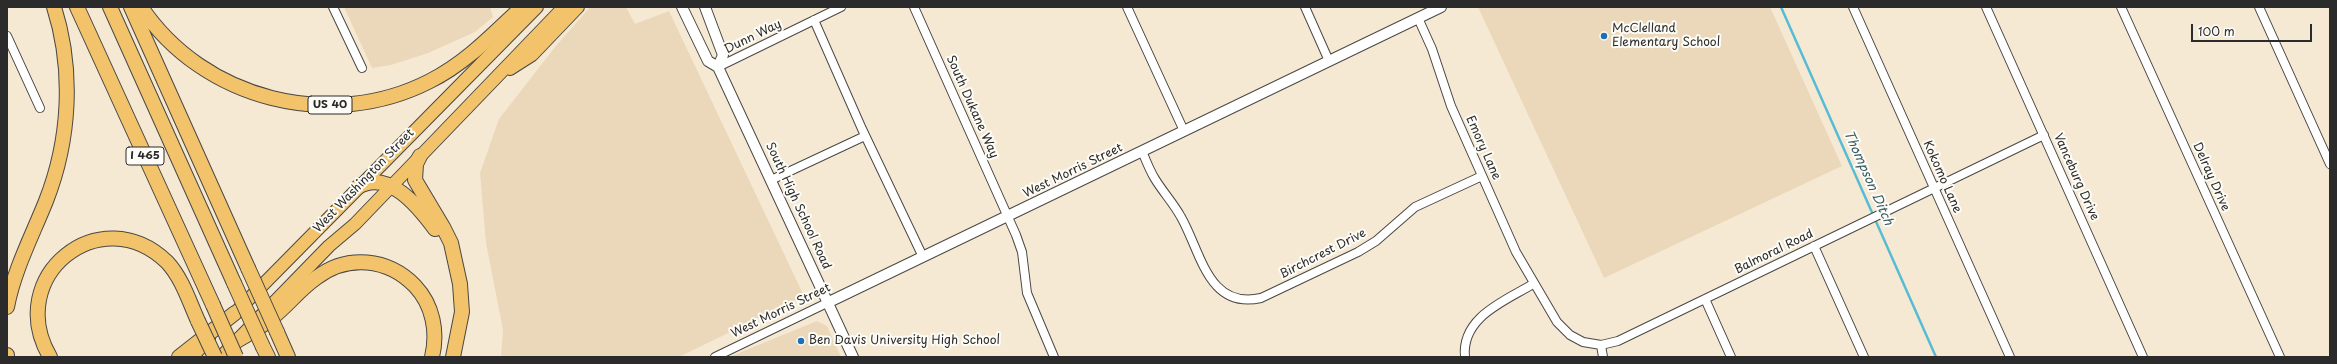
<!DOCTYPE html>
<style>
body{margin:0}
#map{position:relative;width:2337px;height:364px;overflow:hidden;background:#f6e9d4;font-family:"Playpen Sans",sans-serif}
canvas{display:block}
.frame{position:absolute;inset:0;border:8px solid #2b2b2b;pointer-events:none}
.scale{position:absolute;left:2191px;top:24px;width:121px;height:18px;box-sizing:border-box;border:2px solid #2b2b2b;border-top:0;padding-left:5px;font-size:12px;line-height:14px;white-space:nowrap;color:#2b2b2b;-webkit-text-stroke:3px #fdfcf7;paint-order:stroke}
</style>
<div id="map">
<canvas width="2337" height="364"></canvas>
<div class="frame"></div>
<div class="scale">100 m</div>
</div>
<script>
const ctx = document.querySelector('canvas').getContext('2d');
ctx.lineJoin = 'round';
function fill(path, color) { ctx.fillStyle = color; ctx.fill(path, 'evenodd'); }
function strokePath(path, color, width, dash) { ctx.strokeStyle = color; ctx.lineWidth = width; ctx.lineCap = dash ? 'butt' : 'round'; ctx.setLineDash(dash || []); ctx.stroke(path); }
function write(font, color, halo, rows, align = 'center') {
  ctx.font = font + ' "Playpen Sans",sans-serif'; ctx.lineWidth = 4; ctx.setLineDash([]); ctx.textBaseline = 'middle'; ctx.strokeStyle = halo; ctx.fillStyle = color; for (const [text, x, y, turn = 0] of rows) {
    ctx.save(); ctx.translate(x, y); ctx.rotate((+turn || 0) * Math.PI / 180); ctx.textAlign = isNaN(turn) ? turn : align; if (halo) ctx.strokeText(text, 0, 0); ctx.fillText(text, 0, 0); ctx.restore();
  }
}
fill(new Path2D(`
 M344,7h146l3,10 -18,15 -47,21 -37,12 -19,3z
 M590,7h36l9,17 34,-13 135,285 -125,61h-178l2,-27 -17,-87 -6,-70 19,-54 56,-72z
 M1478,7h292l72,159 -238,112z
 M817,321l10,5 14,31h-112z`), '#ebd8ba');
strokePath(new Path2D(`
 M1781,7l155,350`), '#56bcd4', 2.5);
const minor = new Path2D(`
 M333,7l29,61
 M914,7l102,228 6,17 5,41 27,64
 M1127,7l57,124
 M1305,7l24,54
 M1853,7l157,350
 M1986,7l157,350
 M2121,7l159,350
 M2259,7l71,157
 M1418,18l14,31 19,57 65,146 41,70 13,13 13,7 18,3 17,-4 426,-206
 M814,20l48,109 61,128
 M7,36l33,72
 M718,67l123,-60
 M1142,151c4,10 8,20 13,28 8,13 19,25 26,38 20,35 27,93 80,81l97,-46 18,-11 39,-34 67,-31
 M771,180l94,-44
 M1814,246l50,111
 M1705,299l26,58
 M1601,345l2,12
 M715,357l114,-55
 M1465,357c-4,-40 40,-56 68,-73`);
const tertiary = new Path2D(`
 M682,7l26,54 10,6 135,290
 M705,7l18,48 -5,12
 M829,302l612,-295`);
const primary = new Path2D(`
 M510,69l22,-14 46,-48
 M238,310l299,-303
 M192,357l17,-18
 M221,357l108,-111 26,-22 209,-217`);
const motorway = new Path2D(`
 M77,7l136,298
 M110,7l124,276
 M131,7l117,261
 M141,7c62,93 190,125 289,74 36,-18 63,-47 92,-74
 M420,156l-4,8 -1,16 28,47 8,16 9,41 2,28 -9,45
 M358,187c30,-18 60,19 77,42
 M7,307c7,-37 25,-71 39,-106 24,-61 28,-131 8,-194
 M277,332l11,25
 M235,342c13,-8 27,-15 38,-25 15,-12 27,-28 43,-39 31,-24 72,-20 99,8 18,19 23,46 17,71
 M263,347l5,10
 M7,355v2
 M50,357c-47,-81 51,-159 117,-95 15,16 22,39 31,59
 M179,357l56,-44`);
strokePath(minor, '#494844', 10);
strokePath(tertiary, '#494844', 12);
strokePath(primary, '#494844', 14);
strokePath(motorway, '#494844', 16);
strokePath(minor, '#fff', 8);
strokePath(tertiary, '#fff', 10);
strokePath(primary, '#f2c36a', 12);
strokePath(motorway, '#f2c36a', 14);
const motorwayBridge = new Path2D(`
 M248,268l29,64
 M234,283l29,64
 M213,305l23,52
 M198,321l17,36`);
strokePath(motorwayBridge, '#494844', 16, []);
strokePath(motorwayBridge, '#f2c36a', 14);
for (const [x, y, r, color] of [
 [1604,36,4,"#1f6fb2"],
 [801,341,4,"#1f6fb2"]
]) { const dot = new Path2D(); dot.arc(x, y, r, 0, 2 * Math.PI); ctx.fillStyle = color; ctx.fill(dot); strokePath(dot, '#fdfcf7', 1.5); }
for (const [x, y, w] of [
 [330,105,44],
 [145,156,38]
]) { const box = new Path2D(); box.roundRect(x - w / 2, y - 9, w, 18, 3); ctx.fillStyle = '#fdfcf7'; ctx.fill(box); strokePath(box, '#2b2b2b', 1); }
write('bold 11px', '#2b2b2b', null, [
 ["US 40",330,105],
 ["I 465",145,156]
]);
write('12px', '#2b2b2b', '#fdfcf7', [
 ["McClelland",1612,29],
 ["Elementary School",1612,43],
 ["Ben Davis University High School",809,341]
], 'left');
write('12px', '#2b2b2b', '#fdfcf7', [
 ["Dunn Way",753,37,-26],
 ["South Dukane Way",972,107,66],
 ["Emory Lane",1483,148,66],
 ["West Morris Street",1073,171,-26],
 ["Kokomo Lane",1942,177,66],
 ["Vanceburg Drive",2076,177,66],
 ["Delray Drive",2211,177,66],
 ["West Washington Street",364,181,-46],
 ["South High School Road",798,206,65],
 ["Balmoral Road",1774,252,-26],
 ["Birchcrest Drive",1323,254,-27],
 ["West Morris Street",781,311,-26]
]);
write('italic 13px', '#3a5e66', '#fdfcf7', [
 ["Thompson Ditch",1868,178,66]
]);
</script>
